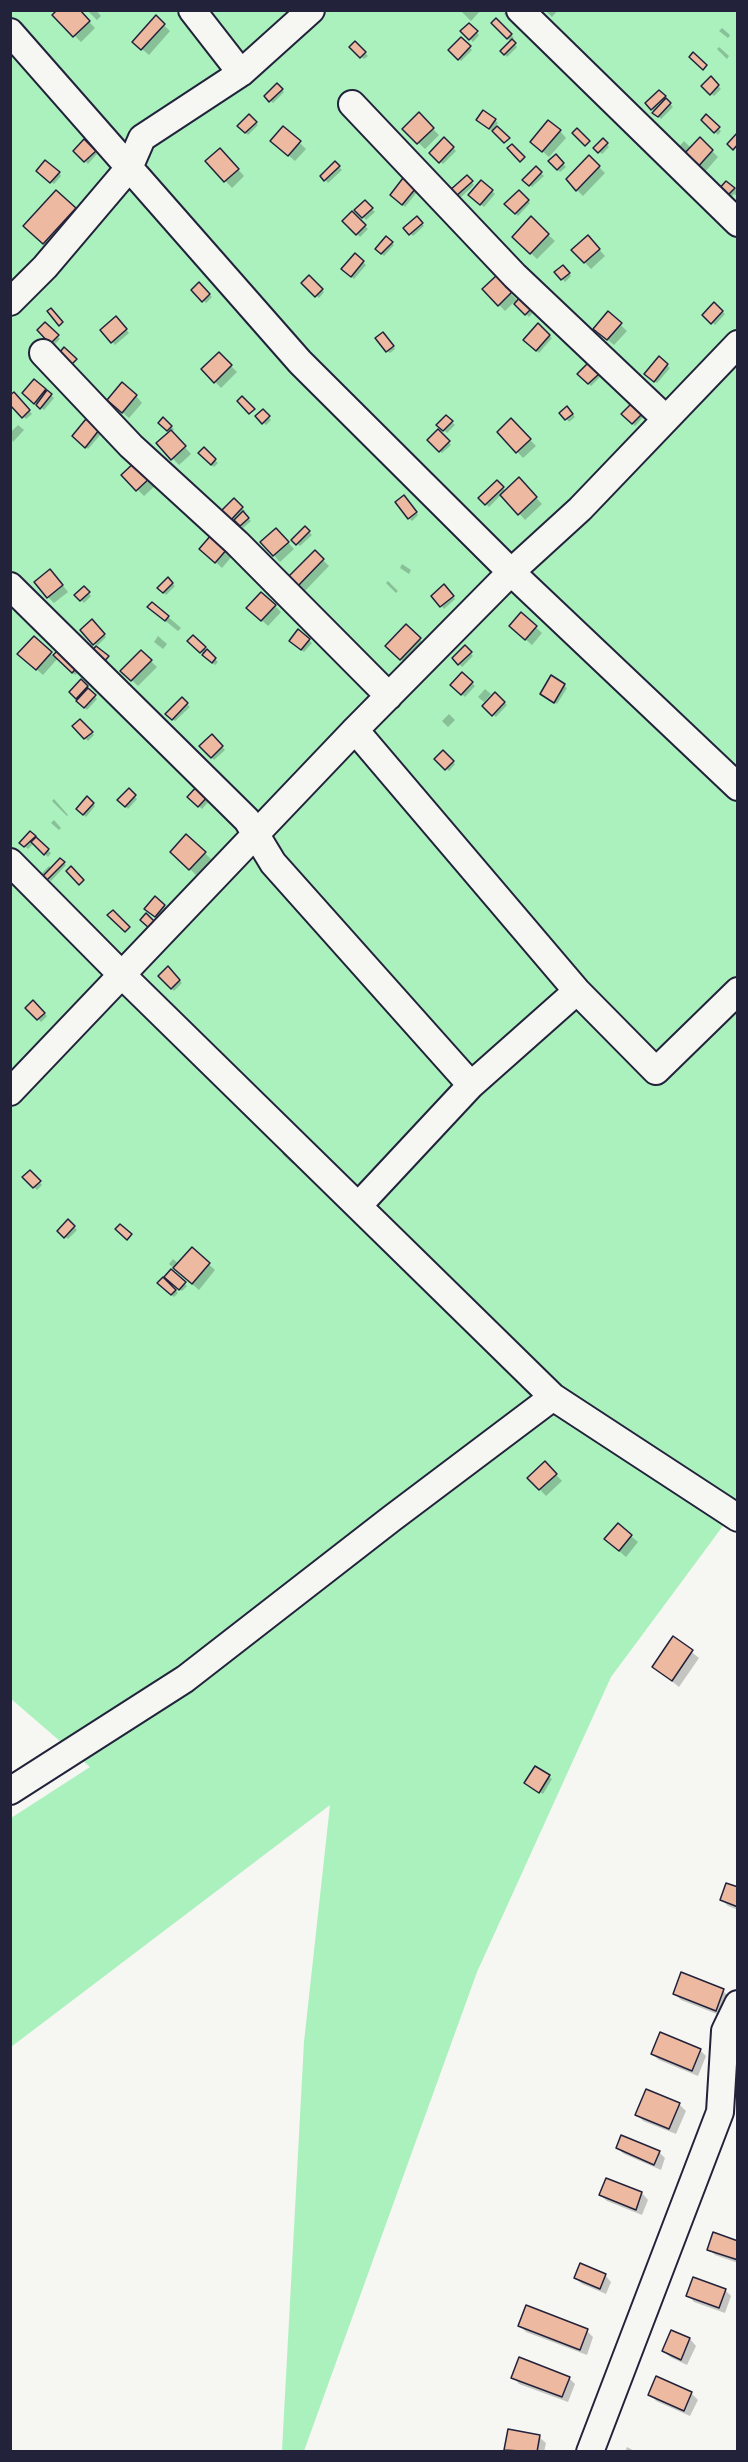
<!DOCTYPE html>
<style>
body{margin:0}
#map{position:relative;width:748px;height:2462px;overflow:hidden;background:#f6f6f2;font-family:"Playpen Sans",sans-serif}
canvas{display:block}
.frame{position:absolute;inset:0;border:12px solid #22223b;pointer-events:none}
</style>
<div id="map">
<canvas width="748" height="2462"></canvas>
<div class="frame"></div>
</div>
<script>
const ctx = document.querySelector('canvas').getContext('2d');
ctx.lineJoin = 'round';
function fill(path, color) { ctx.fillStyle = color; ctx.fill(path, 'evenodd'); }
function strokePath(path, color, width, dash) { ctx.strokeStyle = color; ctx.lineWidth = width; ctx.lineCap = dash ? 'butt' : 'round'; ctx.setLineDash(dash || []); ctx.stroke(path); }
fill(new Path2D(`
 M11,11h726v1496l-126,170 -134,295 -173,479h-22l22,-409 26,-237 -319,242v-229l79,-51 -80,-69z`), '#aaf1be');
fill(new Path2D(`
 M78,10l17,18 -14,14 -27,-27z
 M87,10h9l5,6 -4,4z
 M460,10h21l-10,11z
 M507,10h5l13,13 -6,6 -15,-15z
 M545,10h13l-6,7z
 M156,18l14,13 -21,24 -15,-13z
 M496,20l18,18 -3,2 6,7 -10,10 -5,-6 9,-9 -18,-19z
 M469,25l10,10 -6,7 -10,-11z
 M722,28l8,7 -2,3 -9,-7z
 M461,39l11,11 -11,11 -11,-11z
 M355,43l13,13 -4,3 -13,-12z
 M719,47l10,9 -2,3 -10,-10z
 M711,79l10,10 -7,7 -11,-10z
 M277,85l7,7 -11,11 -7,-7z
 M659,92l14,15 -12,12 -14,-15z
 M419,115l20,20 -14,14 -21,-20z
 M249,116l9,9 -10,10 -9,-9z
 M706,116l15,15 -3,4 -15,-15z
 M495,120l3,3 -6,8 -12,-9z
 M284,128l22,21 -11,12 -16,-14z
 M560,131l6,7 -17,19 -10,-9z
 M444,139l12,12 -13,13 -12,-11z
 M700,139l18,18 -15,17 -26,-25 7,-8 7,7z
 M603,140l6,7 -7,7 -7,-6z
 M84,141l13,13 -9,10 -13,-13z
 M226,156l18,20 -12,12 -25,-27z
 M555,156l11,11 -6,5 -10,-11z
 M589,157l16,16 -22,23 -6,-6z
 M335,163l7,7 -14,13 -6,-7z
 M536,168l8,8 -12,11 -7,-7z
 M38,171l21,2 2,3 -7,8z
 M467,177l7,8 -15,14 -8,-8z
 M481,182l14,12 -11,13 -14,-12z
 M726,183l12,8v6l-4,-3 -4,5 -10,-9z
 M415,189l2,3 -12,15 -13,-12z
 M56,192l25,23 -31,34 -25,-23z
 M519,192l11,11 -12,13 -11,-12z
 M365,202l10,10 -9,8 -9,-10z
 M352,213l16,16 -8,8 -16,-16z
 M417,218l7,8 -11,10 -8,-8z
 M531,219l24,22 -18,18 -23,-22z
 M588,237l17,19 -14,13 -18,-19z
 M386,238l8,7 -10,11 -7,-7z
 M355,255l11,10 -12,14 -11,-10z
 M563,267l8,9 -6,6 -9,-10z
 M309,277l15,15 -5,6 -16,-15z
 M496,278l22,23 20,6 -9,10 -15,-15 -9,9 -21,-22z
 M199,285l13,12 -6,6 -13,-13z
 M714,304l11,10 -10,11 -11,-10z
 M608,313l19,18 -13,14 -12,-10z
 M116,318l13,15 -14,12 -13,-15z
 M45,324l15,15 -6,6 -15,-15z
 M538,325l14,13 -13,15 -14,-13z
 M386,337l9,12 -5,4 -3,-2z
 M219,354l18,18 -16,16 -18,-19z
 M659,358l11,10 -13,15 -11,-9z
 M588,365l12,12 -9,9 -12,-12z
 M35,381l19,17 -10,12 -20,-17z
 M14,394l18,20 -6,5 -16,-16z
 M136,396l6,7 -13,15 -14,-12z
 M635,403l11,11 -11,12 -12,-12z
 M567,408l8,9 -6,5 -8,-9z
 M263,411l8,9 -5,5 -9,-9z
 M446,417l9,8 -8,8 -9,-8z
 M163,420l11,9 -3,3 20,22 -12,11 -21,-22 12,-11 -10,-9z
 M511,420l25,26 -13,12 -24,-26z
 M86,421l15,13 -13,15 -14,-13z
 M18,425l6,5 -11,12 -3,-9z
 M438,431l13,14 -9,8 -13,-13z
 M204,449l14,14 -4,4 -14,-14z
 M136,463l20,22 -12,11 -21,-21z
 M497,482l9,9 19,-5 17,18 -17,16 -23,-26 -13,13 -9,-9z
 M234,500l11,11 -2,2 8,8 -8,7 -7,-8 -3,3 -11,-11z
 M407,500l11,15 -6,6 -3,-3z
 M305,528l7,7 -12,11 -7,-6z
 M276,530l18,19 -14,13 -18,-20z
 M212,537l21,18 -11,13 -14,-13z
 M315,552l14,14 -28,29 -14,-15z
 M402,564l9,6 -2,4 -9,-6z
 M56,577l12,15 -14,11 -6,-6z
 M168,580l7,6 -9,9 -6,-7z
 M388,581l10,10 -2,2 -10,-10z
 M444,586l11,13 -11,10 -11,-13z
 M84,588l7,8 -7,7 -8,-8z
 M152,604l21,17 8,7 -3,3 -10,-8 -19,-16z
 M275,606l6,6 -13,14 -19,-18z
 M521,614l21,19 -10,12 -15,-13z
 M92,621l14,16 -9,9 -15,-16z
 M407,626l19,20 -19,19 -20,-19z
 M299,631l13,12 -8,9 -13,-12z
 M158,636l9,8 -4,5 -9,-7z
 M193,637l25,25 -3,3 -26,-24z
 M34,638l20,19 10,-10 20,19 -9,9 -17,-17 -15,17 -17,-15z
 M465,648l8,8 -11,11 -8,-9z
 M141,652l16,15 -19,19 -16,-15z
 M462,674l13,12 -10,11 -13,-12z
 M552,677l15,11 -10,16 -13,-8z
 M81,681l16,18 -10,11 -16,-18z
 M485,689l6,5 -7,8 -6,-5z
 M495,694l12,11 -11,12 -12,-11z
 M182,699l8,8 -15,14 -8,-7z
 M449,714l6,6 -7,7 -6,-6z
 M80,721l14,14 -6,6 -14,-15z
 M144,727l15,16 -5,6 -16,-16z
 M212,736l13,14 -11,10 -13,-14z
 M443,752l12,12 -6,7 -13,-12z
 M129,791l8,8 -9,10 -8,-9z
 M189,797h24l-11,12z
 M87,798l8,8 -9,11 -8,-8z
 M54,799l14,16 -1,1 -15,-15z
 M54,820l7,8 -2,2 -8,-7z
 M30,833l21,20 -3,4 -14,-14 -6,6 -7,-6z
 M187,836l24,23 -15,16 -24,-24z
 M60,860l6,5 -15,16 -9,-8 7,-7 3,3z
 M155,898l12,10 -9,11 -12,-10z
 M168,969l14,14 -8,8 -14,-15z
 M33,1002l14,14 -6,6 -13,-14z
 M287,1149l10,11 -4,4 -11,-10z
 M30,1172l12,13 -5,5 -13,-13z
 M68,1221l9,9 -9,9 -9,-8z
 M192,1249l23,21 -16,20 -30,-26 4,-5 6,5z
 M171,1271l16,15 -5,5 -15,-13 -1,2 12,13 -4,4 -15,-14z
 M545,1463l17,18 -16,15 -17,-18z
 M618,1525l20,17 -12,15 -14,-12z
 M674,1638l25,20 -20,29 -25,-20z
 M535,1768l17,11 -9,15 -14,-9z
 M738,1889v21l-10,-4 -6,-6z
 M723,1991l6,6 -7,19 -41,-16 -7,-7z
 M700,2050l6,6 -8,20 -39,-16 -7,-6z
 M679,2104l7,7 -10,23 -33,-13 -6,-7z
 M617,2148l42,4 6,6 -4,12 -37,-16z
 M607,2180l35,13 6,7 -6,15 -35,-14 -7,-6z
 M738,2243v20l-23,-8 -6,-6z
 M605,2275l6,7 -5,12 -24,-10 -7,-6z
 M725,2290l6,6 -6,17 -31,-11 -6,-7z
 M520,2326l67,5 6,6 -6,18 -61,-23z
 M672,2332l18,7 6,7 -9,19 -17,-8 -6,-6z
 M513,2377l56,1 6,6 -7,18 -49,-18z
 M691,2393l7,7 -8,16 -34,-15 -6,-7z
 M539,2437l7,6 -2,9h-36l-2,-2z
 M627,2447l9,5h-11z`), '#0003');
const building = new Path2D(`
 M57,10h23l10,11 -17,16 -21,-22z
 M156,15l9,9 -24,26 -9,-8z
 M496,18l16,16 -5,5 -16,-16z
 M469,23l9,8 -9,9 -9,-9z
 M461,37l10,9 -13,14 -10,-10z
 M512,39l4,4 -12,12 -4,-4z
 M355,41l11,11 -6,6 -11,-11z
 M693,52l14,13 -4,5 -14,-13z
 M711,76l8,9 -9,10 -9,-9z
 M277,83l6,6 -14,13 -5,-6z
 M659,90l7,6 -15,14 -6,-7z
 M666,98l5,5 -13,14 -6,-4z
 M483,110l13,9 -7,10 -13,-9z
 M419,112l15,16 -17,16 -15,-15z
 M249,114l8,8 -12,11 -8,-7z
 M706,114l14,13 -6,6 -13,-13z
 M548,120l13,10 -19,22 -12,-10z
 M283,126l18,15 -13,15 -18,-15z
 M497,126l13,12 -6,5 -12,-12z
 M577,128l13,13 -5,5 -13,-13z
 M738,132v12l-5,6 -6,-6z
 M444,137l10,10 -15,16 -10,-10z
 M700,137l13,13 -17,19 -14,-13z
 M603,138l5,5 -10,10 -5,-5z
 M84,139l12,12 -12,11 -11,-11z
 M512,144l13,13 -5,5 -13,-14z
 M220,148l19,21 -15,13 -19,-21z
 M556,154l8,9 -7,7 -9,-9z
 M589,155l11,11 -24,25 -10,-12z
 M45,160l15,12 -10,11 -14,-12z
 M335,161l5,5 -16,15 -4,-5z
 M536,166l6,6 -13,14 -7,-6z
 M467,175l6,6 -18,16 -6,-6z
 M403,178l13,10 -14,17 -12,-10z
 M481,180l12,10 -13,15 -12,-10z
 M726,181l9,7 -9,9 -8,-7z
 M56,190l20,18 -33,36 -20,-18z
 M519,190l10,10 -14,14 -11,-10z
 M365,200l8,8 -11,10 -8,-8z
 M352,211l14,14 -10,10 -14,-14z
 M417,216l6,7 -14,12 -6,-7z
 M531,216l18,18 -19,20 -18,-17z
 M588,235l12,14 -16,14 -13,-13z
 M386,236l7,6 -12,12 -6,-5z
 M355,253l9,8 -13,16 -10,-8z
 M563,265l7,8 -9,7 -7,-8z
 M309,275l14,14 -8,8 -14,-14z
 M496,276l16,16 -14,14 -16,-17z
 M199,282l11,12 -8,8 -11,-12z
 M525,292l12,11 -12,12 -11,-11z
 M714,302l9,9 -12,13 -9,-9z
 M51,308l12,14 -4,4 -12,-15z
 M608,311l14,12 -15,17 -14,-11z
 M116,316l11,13 -16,14 -11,-13z
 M45,322l14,13 -9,9 -13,-14z
 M538,323l12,12 -14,16 -13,-11z
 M383,332l11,14 -8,6 -11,-14z
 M64,347l13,12 -5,5 -12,-12z
 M219,352l13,13 -18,18 -13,-14z
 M659,356l9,8 -14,18 -10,-8z
 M588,363l11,11 -11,10 -11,-10z
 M34,379l12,10 -12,15 -12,-11z
 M122,382l15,13 -15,18 -15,-13z
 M47,390l5,4 -12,15 -4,-4z
 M14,392l16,18 -8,8 -12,-13v-10z
 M242,396l13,13 -6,5 -12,-13z
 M635,400l10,11 -13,13 -11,-10z
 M567,406l6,8 -8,6 -6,-7z
 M263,409l7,7 -8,8 -7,-8z
 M446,415l7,6 -10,10 -7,-6z
 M163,417l9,9 -5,5 -9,-8z
 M511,418l20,21 -15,14 -19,-21z
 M86,419l13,11 -14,18 -13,-12z
 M438,429l12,12 -11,11 -12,-12z
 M171,430l15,16 -15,14 -15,-17z
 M204,447l12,12 -5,6 -13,-12z
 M136,461l15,16 -15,14 -15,-16z
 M519,477l18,20 -19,18 -18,-20z
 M497,480l7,7 -19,18 -7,-7z
 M404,495l13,17 -9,7 -13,-17z
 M234,498l9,9 -14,15 -9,-10z
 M243,511l6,7 -9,8 -6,-6z
 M305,526l5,5 -14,14 -5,-5z
 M276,528l13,14 -16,14 -13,-14z
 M212,534l16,14 -13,15 -16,-14z
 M315,550l9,9 -30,31 -9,-10z
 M50,569l13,16 -16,13 -13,-16z
 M168,577l5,6 -10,10 -6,-5z
 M444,584l10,12 -14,11 -9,-11z
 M84,586l6,6 -10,9 -6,-6z
 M261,592l15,13 -15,16 -15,-13z
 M152,602l17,14 -4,5 -18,-14z
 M521,612l16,14 -12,14 -16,-14z
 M92,619l13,15 -12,11 -13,-15z
 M406,624l15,14 -21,22 -15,-14z
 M298,629l12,10 -9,11 -12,-9z
 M193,635l13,12 -6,6 -13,-12z
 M34,636l18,16 -16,18 -19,-16z
 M64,645l18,17 -10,11 -19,-18z
 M465,645l7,7 -14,13 -6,-7z
 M96,646l13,10 -6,7 -13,-10z
 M207,649l9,9 -4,5 -10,-8z
 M141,650l11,10 -21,21 -11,-10z
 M462,672l11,10 -12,13 -11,-10z
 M551,675l14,9 -11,19 -14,-9z
 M81,679l7,7 -12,13 -7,-7z
 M88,688l8,7 -12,13 -8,-7z
 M495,692l10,10 -13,14 -10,-10z
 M182,697l6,6 -16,17 -7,-6z
 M80,719l13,13 -9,7 -12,-13z
 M212,734l11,12 -12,12 -12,-12z
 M443,750l11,11 -9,9 -11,-11z
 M200,783l11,10 -13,14 -11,-10z
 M129,788l7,7 -11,12 -8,-7z
 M87,796l7,7 -11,12 -7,-6z
 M30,831l6,5 -12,11 -5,-4z
 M186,834l20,18 -17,18 -19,-18z
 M36,837l13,12 -5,6 -13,-13z
 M60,858l5,4 -18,18 -4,-4z
 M71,866l13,14 -5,5 -13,-14z
 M155,896l10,9 -10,12 -11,-8z
 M113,910l17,17 -5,5 -18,-17z
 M146,913l9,9 -6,6 -9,-8z
 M168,966l12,14 -9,9 -13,-13z
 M33,1000l12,13 -8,7 -12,-12z
 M30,1170l11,11 -8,7 -11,-11z
 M68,1219l7,7 -11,12 -7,-7z
 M120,1224l12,10 -5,6 -12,-11z
 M192,1247l18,16 -18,21 -19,-16z
 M171,1269l15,13 -7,8 -15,-13z
 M163,1277l13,13 -5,5 -14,-12z
 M545,1461l12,13 -18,16 -12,-12z
 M618,1523l14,12 -13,16 -15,-12z
 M673,1636l20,14 -21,31 -20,-14z
 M535,1766l15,9 -11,18 -15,-10z
 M726,1883l12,4v20l-18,-7z
 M681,1972l43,17 -8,22 -43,-17z
 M660,2032l41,17 -9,22 -41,-17z
 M646,2089l34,14 -11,26 -34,-14z
 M621,2135l39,16 -6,14 -38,-17z
 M606,2178l36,14 -6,18 -37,-15z
 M713,2232l25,9v19l-31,-10z
 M580,2263l26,11 -6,15 -26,-11z
 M693,2277l33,12 -7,19 -33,-12z
 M526,2305l62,24 -8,21 -62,-24z
 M671,2330l19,8 -9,22 -19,-9z
 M519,2357l51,20 -8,20 -51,-19z
 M656,2376l36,16 -8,19 -36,-16z
 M508,2429l32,6 -3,17 -33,-2z`);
fill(building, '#eeb9a1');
strokePath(building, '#22223b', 1.5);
const minor = new Path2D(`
 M192,10l49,63
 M520,10l218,213
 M10,32l290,330 211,210 227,215
 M352,104l163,172 151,143
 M10,302l35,-35 84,-99 13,-30 99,-65 70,-63
 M43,353l88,93 106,97 152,153
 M10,586l237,234 26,43 198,222 106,-94
 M355,730l222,261 79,80 82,-80
 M10,862l111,112 432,423 185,121
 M10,1092l345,-362 156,-158 69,-63 158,-165
 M359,1205l112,-120
 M10,1791l175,-112 206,-160 162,-122
 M590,2452l130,-340 5,-81 13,-27`);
strokePath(minor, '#22223b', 30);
strokePath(minor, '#f6f6f2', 26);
</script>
